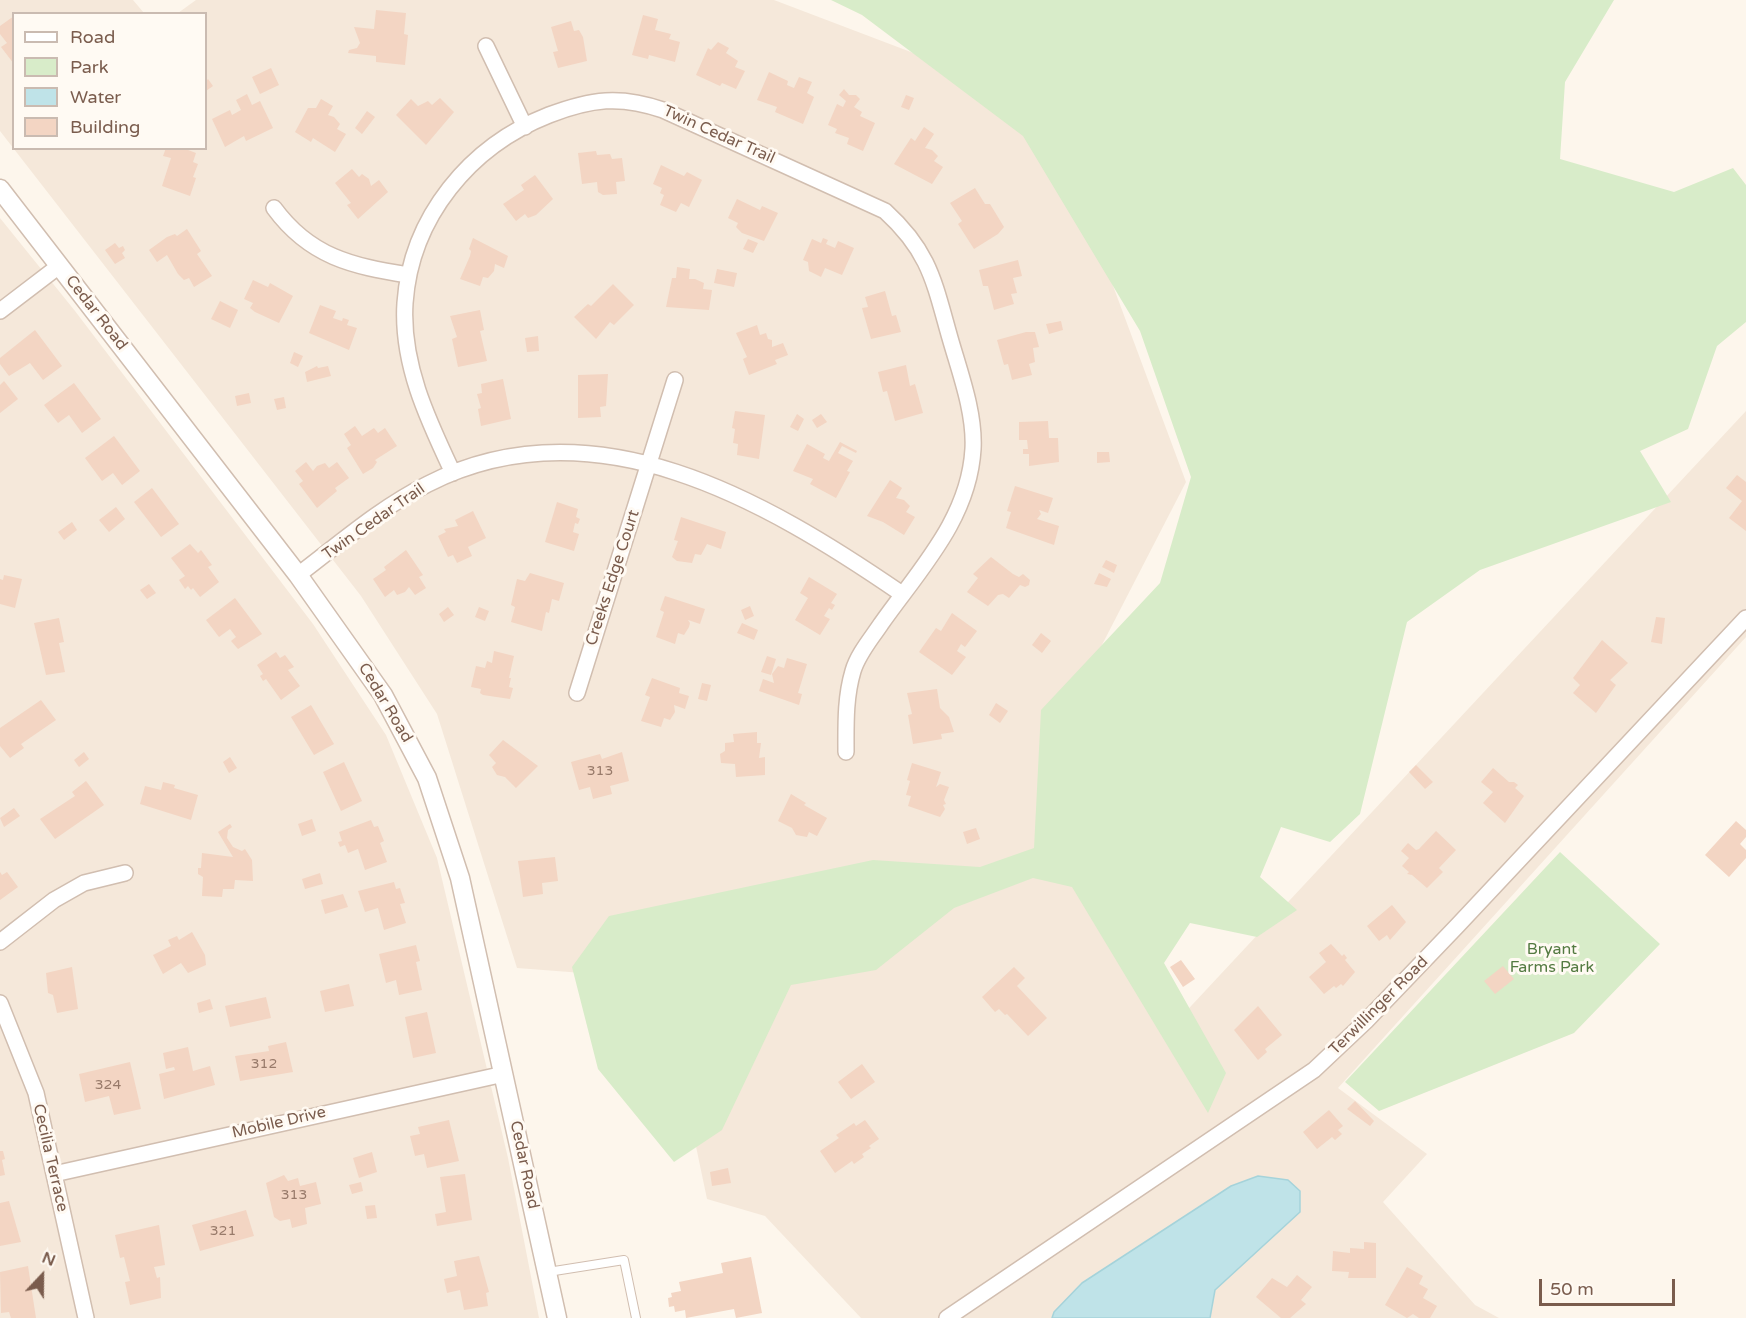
<!DOCTYPE html>
<style>
body{margin:0}
#map{position:relative;width:1746px;height:1318px;overflow:hidden;background:#fdf6ec;font-family:"Varela Round",sans-serif}
canvas{display:block}
.legend{position:absolute;left:12px;top:12px;width:195px;height:138px;box-sizing:border-box;background:#fffaf3;border:2px solid #cabbb1;margin:0;padding:8px 10px;list-style:none;font-size:18px;color:#7a5c4d}
.legend li{display:flex;align-items:center;gap:12px;height:30px}
.legend b{width:30px;border:2px solid #cabbb1}
.north{position:absolute;left:12px;top:1246px;width:60px;height:60px;-webkit-text-stroke:4px #fffaf3;paint-order:stroke;rotate:22deg;font-size:16px;font-weight:700;line-height:24px;text-align:center;color:#7a5c4d}
.north::after{content:'';display:block;margin:auto;width:21px;height:27px;background:#7a5c4d;clip-path:polygon(50% 0,100% 100%,50% 72%,0 100%)}
.scale{position:absolute;left:1539px;top:1279px;width:136px;height:27px;box-sizing:border-box;border:3px solid #7a5c4d;border-top:0;padding-left:8px;font-size:18px;line-height:21px;white-space:nowrap;color:#7a5c4d;-webkit-text-stroke:4px #fffaf3;paint-order:stroke}
</style>
<div id="map">
<canvas width="1746" height="1318"></canvas>
<ul class="legend">
<li><b style="height:8px;background:#fff"></b>Road</li>
<li><b style="height:16px;background:#d8ecc9"></b>Park</li>
<li><b style="height:16px;background:#bfe3e8"></b>Water</li>
<li><b style="height:16px;background:#f3d5c3"></b>Building</li>
</ul>
<div class="north">N</div>
<div class="scale">50 m</div>
</div>
<script>
const ctx = document.querySelector('canvas').getContext('2d');
ctx.lineJoin = 'round';
function fill(path, color) { ctx.fillStyle = color; ctx.fill(path, 'evenodd'); }
function strokePath(path, color, width, dash) { ctx.strokeStyle = color; ctx.lineWidth = width; ctx.lineCap = dash ? 'butt' : 'round'; ctx.setLineDash(dash || []); ctx.stroke(path); }
function write(font, color, halo, rows, align = 'center') {
  ctx.font = font + ' "Varela Round",sans-serif'; ctx.lineWidth = 6; ctx.setLineDash([]); ctx.textBaseline = 'middle'; ctx.strokeStyle = halo; ctx.fillStyle = color; for (const [text, x, y, turn = 0] of rows) {
    ctx.save(); ctx.translate(x, y); ctx.rotate((+turn || 0) * Math.PI / 180); ctx.textAlign = isNaN(turn) ? turn : align; if (halo) ctx.strokeText(text, 0, 0); ctx.fillText(text, 0, 0); ctx.restore();
  }
}
fill(new Path2D(`
 M0,0h133l11,13 -130,1v134h192v-134l-28,-1 18,-13h578l271,103 141,379 -130,252 122,286 568,-609v226l-408,451 89,66 -44,48 92,103 24,13h-638l-96,-102 -58,-17 -46,-220 -144,-11 -80,-254 -76,-118 -361,-465z
 M0,218l75,93 238,313 73,111 51,123 71,300 31,160h-539z`), '#f5e8da');
fill(new Path2D(`
 M831,0h783l-49,82 -5,77 114,33 59,-24 13,17v137l-29,24 -29,83 -48,22 31,51 -191,68 -73,52 -47,192 -30,28 -49,-15 -21,50 37,33 -40,27 -67,-14 -26,40 62,110 -18,40 -136,-226 -39,-9 -79,30 -78,62 -85,15 -69,145 -48,32 -76,-93 -26,-102 37,-51 264,-56 107,7 54,-19 7,-138 119,-127 31,-106 -51,-146 -117,-195 -161,-121z
 M1560,852l100,92 -86,89 -195,78 -34,-29z`), '#d8ecc9');
const water = new Path2D(`
 M1258,1176l30,4 12,11v21l-85,78 -5,28h-158l2,-6 28,-29 149,-97z`);
fill(water, '#bfe3e8');
strokePath(water, '#a5d3da', 1.5);
fill(new Path2D(`
 M376,10l30,3 -2,21 4,1 -3,30 -29,-3v-6l-28,-3 1,-3 8,-2 3,-5 -6,-16 20,2z
 M643,15l15,4 -3,11 16,4 -2,5 11,3 -5,20 -26,-7 -1,4 -16,-4z
 M14,16v48l-13,-17 6,-4 -7,-9v-8z
 M571,21l3,10 5,-1 4,7 4,24 -29,7 -5,-16 5,-1 -7,-24z
 M718,42l11,6 -3,5 12,8 -3,6 10,4 -9,18 -14,-6 -2,3 -24,-11 12,-27 3,2z
 M271,68l8,17 -19,9 -8,-17z
 M769,72l19,9 -1,4 7,3 5,-11 13,5 -5,11 7,4 -11,27 -28,-12 2,-5 -20,-7z
 M208,79l5,7 -7,5v-10z
 M844,89l5,6h7l4,4 -6,8 8,5 -2,4 15,7 -12,28 -16,-7 2,-6 -14,-5 2,-4 -9,-4 9,-21 6,3 3,-6 -7,-6z
 M247,94l5,11 8,-4 13,27 -27,13 -2,-5 -19,11 -13,-28 18,-9 2,5 9,-5 -5,-10z
 M906,95l8,3 -5,12 -8,-3z
 M440,98l14,14 -28,33 -30,-30 15,-16 7,7 10,-5 4,4z
 M321,99l12,7 -5,9 6,2 6,7 -3,5 9,5 -11,18 -22,-14 -2,4 -16,-10 13,-24h8z
 M367,111l8,6 -13,17 -7,-6z
 M924,127l10,7 -9,14 7,2 6,6 -4,5 9,6 -11,17 -38,-20 17,-26 4,3z
 M166,148h17l13,5 -3,9 5,2 -5,13 3,1 -6,18 -28,-10 9,-28 -8,-2z
 M596,151l1,4 13,-1 2,5 10,-1 3,23 -9,1 1,12 -14,1 -5,-3 -1,-10 -15,2 -4,-31z
 M661,165l23,11 3,-4 15,8 -13,27 -8,-4 -5,9 -16,-7 4,-10 -4,-2 2,-5 -9,-4z
 M352,169l7,8 3,-3 7,5 2,7 8,-6 9,12 -30,27 -11,-14 4,-2 -16,-20z
 M535,175l18,24 -17,16 -8,3 -3,-4 -9,7 -13,-17 21,-14 -3,-5z
 M975,188l10,16h5l14,23 -6,7 -24,15 -16,-25 4,-3 -12,-18z
 M737,199l23,11 2,-4 16,7 -14,28 -22,-8 -6,-6 2,-4 -10,-5z
 M187,229l14,22 -4,3 15,22 -18,11 -5,-9 -5,2 -6,-6 -11,-19 -10,7 -8,-12 18,-13 8,-3 2,2z
 M473,238l35,18 -4,12 -9,-4 -1,7 -6,7 -5,-1 -3,9 -20,-7 10,-23 1,-5 -2,-2z
 M823,238l5,2 -2,4 9,4 3,-7 16,7 -12,27 -17,-7 -4,9 -12,-6 -1,-9 -5,-2 9,-21 9,4z
 M748,239l10,4 -5,10 -10,-4z
 M115,243l4,5 4,-2 2,4 -3,3 3,5 -10,6 -10,-14z
 M1018,260l4,16 -9,2 4,15 -6,1 3,10 -20,6 -6,-24h-5l-4,-16z
 M677,267l13,2 -1,10h6l9,4 -1,6 9,1 -3,20 -43,-3 6,-29h4z
 M717,269l20,4 -3,14 -20,-4z
 M253,280l15,7 2,-4 23,13 -14,27 -24,-11 -5,-4 3,-5 -9,-4z
 M613,284l21,21 -20,20 -4,-3 -14,17 -22,-22 14,-13 3,2z
 M885,291l7,25 4,-1 5,17 -30,7 -9,-31 6,-1 -3,-10z
 M220,301l18,9 -8,18 -19,-9z
 M320,305l16,6 -3,7 9,3 1,-3 6,2 -2,5 10,3 -8,22 -40,-17z
 M480,310l4,20 -4,1 7,30 -29,6 -6,-28 5,-2 -7,-21z
 M1061,321l2,9 -14,4 -3,-10z
 M757,325l3,10 6,-2 2,6 4,1v7l11,-4 5,12 -13,5 2,4 -28,11 -6,-16 4,-2 -11,-24z
 M35,330l27,36 -19,14 -13,-17 -21,13 -9,-12v-6z
 M1026,332h9l4,15 -6,1 2,14 -6,2 3,11 -20,5 -4,-16 -4,1 -7,-25z
 M538,336l1,15 -12,1 -2,-14z
 M294,352l9,4 -5,11 -8,-4z
 M906,365l4,21 5,-2 8,29 -28,8 -8,-30 -4,1 -5,-20z
 M317,366l1,2 10,-2 3,10 -24,6 -2,-10z
 M608,374l-2,32 -6,1 1,10 -23,1v-43z
 M503,379l8,40 -30,7 -3,-17 3,-1 -4,-14 5,-1 -1,-9z
 M4,381l14,18 -18,14v-28z
 M74,383l27,36 -19,14 -13,-18 -11,8 -14,-18z
 M249,393l2,10 -14,3 -2,-10z
 M284,397l2,11 -9,2 -3,-11z
 M735,411l30,4 -6,44 -22,-4 1,-11 -5,-1 2,-14 -3,-1z
 M797,414l7,5 -6,12 -8,-4z
 M821,414l6,8 -10,6 -5,-8z
 M1048,421l1,17h9l1,24 -30,4v-12h-6v-5h5l-1,-9h-8v-18z
 M355,426l7,10 12,-8 4,5 7,-5 12,18 -22,14 2,2 -4,6 -10,6 -16,-26 4,-3 -7,-11z
 M114,436l26,35 -18,14 -9,-12 -11,8 -17,-23z
 M840,442l17,9 -1,2 -14,-7 -4,7 15,8 -6,10 3,1 -14,26 -26,-14 3,-5 -20,-8 14,-27 18,10 -2,4 6,3z
 M1097,452h12l1,10 -13,1z
 M306,462l7,9 4,-5 8,-3 4,5 8,-6 12,16 -14,10 2,3 -20,17 -18,-24 4,-3 -8,-10z
 M1737,475l9,7v49l-17,-13 13,-17 -16,-13z
 M890,480l12,8 -6,10 8,2 6,6 -4,6 9,5 -11,18 -21,-13 -16,-6z
 M1015,486l38,12 -5,15 -9,-3 2,4 -4,5 22,7 -5,19 -48,-17 5,-16 -4,-1z
 M152,488l27,36 -18,13 -27,-35z
 M557,502l21,7 -2,8 4,2 -2,5 -3,-1 -2,9 6,2 -5,17 -29,-9z
 M116,507l9,12 -16,13 -10,-12z
 M473,511l13,27 -18,9 4,9 -15,7 -4,-8 -5,2 -10,-21 8,-4 -2,-3 14,-3 -3,-6z
 M681,517l45,15 -5,17 -14,-5 -6,11 -6,-1 -3,9 -15,-2 -5,-4 6,-16 -4,-1z
 M72,522l5,8 -13,10 -6,-8z
 M190,544l8,9 3,-3 11,15 -4,2 11,15 -19,15 -7,-9 -2,2 -3,-4 -3,3 -6,-9 6,-4 -14,-18z
 M406,550l17,25 -4,2 7,11 -11,7 -6,-8 -4,5 -8,3 -3,-5 -9,7 -12,-18 13,-9 -2,-3z
 M991,557l22,17 6,3 4,-3 7,6 -1,5 -4,2 -5,-2 -11,13 -6,-4 -5,1 -10,11 -21,-14 11,-14 -5,-4z
 M1106,560l11,5 -3,8 -12,-6z
 M530,573l34,10 -5,18 -7,-2 -3,14 -3,-1 -4,19 -31,-9 4,-15 -4,-2 6,-26 8,2z
 M1099,573l12,6 -4,8 -13,-3z
 M4,575l18,4 -7,29 -15,-4v-25l3,1z
 M809,577l28,17 -6,9 4,2 -3,5 -3,-2 -5,8 6,3 -10,16 -25,-15 13,-22 -8,-5z
 M149,584l7,9 -9,6 -7,-9z
 M665,596l40,13 -5,15 -12,-4 2,3 -1,4 -5,8 -6,-2 -3,11 -19,-7 8,-25 -4,-2z
 M235,598l27,36 -24,15 -7,-8 5,-4 -6,-8 -11,8 -13,-17z
 M750,606l4,10 -9,4 -4,-10z
 M448,607l6,8 -10,7 -5,-8z
 M479,607l10,4 -4,10 -10,-4z
 M952,613l25,18 -12,16 -4,-3 -4,7 9,6 -14,18 -33,-23 17,-24 5,3z
 M1656,617l9,1 -3,26 -11,-2z
 M59,618l5,24 -5,1 6,29 -19,3 -12,-52z
 M742,623l16,7 -4,10 -17,-7z
 M1041,633l10,8 -9,12 -10,-8z
 M1602,640l26,23 -18,17 6,5 -20,28 -23,-20 7,-8 -7,-7z
 M494,651l20,5 -5,22h2l-2,9 4,1 -3,11 -27,-4 -3,-2 1,-4 -10,-2 5,-21 9,2 2,-7 5,2z
 M276,652l4,6 5,-3 9,12 -6,3 12,16 -19,14 -15,-21 -3,2 -3,-5 3,-2 -6,-9z
 M767,656l9,3 -5,16 -10,-3z
 M787,658l20,6 -9,29 4,1 -3,11 -40,-14 4,-12 11,4 -2,-9 6,-8 6,2z
 M652,678l28,10 -1,5 10,3 -4,13 -11,-4 1,7 -5,8 -6,-2 -3,9 -20,-6 9,-24 -5,-2z
 M702,683l9,2 -4,16 -9,-2z
 M937,689l3,19 9,9 5,15 -13,2 1,5 -29,5 -5,-29 4,-1 -5,-21z
 M41,700l15,20 -35,24 3,4 -14,10 -10,-12v-18z
 M996,703l12,8 -8,12 -11,-8z
 M311,705l23,39 -20,11 -23,-38z
 M757,732v11h4l-2,15 6,-1v18l-29,2 -1,-13 -14,-1 -1,-9 5,-3v-8l9,-1 -1,-8z
 M503,740l35,26 -22,22 -11,-11 -8,-2 -5,-8 4,-4 -7,-8z
 M84,752l5,7 -10,8 -5,-7z
 M622,752l7,29 -19,5 2,8 -19,5 -3,-12 -11,3 -8,-28 29,-8 2,5z
 M230,757l7,11 -8,5 -6,-11z
 M344,762l18,39 -21,10 -18,-39z
 M912,763l29,9 -5,15 4,-3 9,3 -5,13 2,4 -3,1 2,4 -5,8 -32,-11 3,-10 -5,-1 4,-14 -3,-1z
 M1416,765l17,17 -8,7 -16,-17z
 M1493,768l16,14h5l4,3 -3,3 9,8 -19,27 -22,-20 10,-11 -12,-10z
 M86,781l18,24 -49,34 -15,-20 35,-23 -3,-4z
 M163,782l12,3 -1,3 24,7 -7,25 -51,-16 5,-18 16,4z
 M791,794l15,9 -2,2 23,13 -10,18 -8,-4 -2,5 -11,-2 -4,-7 -14,-7z
 M14,808l6,8 -16,11 -4,-9z
 M312,819l4,12 -14,5 -4,-12z
 M371,820l3,7 4,-1 6,15 -4,2 7,19 -22,8 -7,-21 -10,4 -3,-8 -5,2 -2,-5 4,-1 -3,-9z
 M1736,821l10,9v7l-6,7 6,6v8l-17,19 -24,-22z
 M230,824l2,3 -4,3 -1,8 6,9 9,4 3,-2 7,11 1,21 -18,-1 -1,9h-11l-1,8 -20,-1 1,-19 -5,-3v-6h3l1,-15 31,4 -15,-25z
 M976,828l4,11 -13,5 -4,-12z
 M1436,831l20,19 -17,18 4,4 -16,16 -15,-13 -5,-1 2,-2 -7,-6 7,-8 -8,-7 7,-8 8,7 3,-1z
 M555,857l3,24 -16,2 1,11 -20,3 -5,-36z
 M0,872l2,3 5,-3 11,15 -18,13z
 M320,873l3,11 -18,5 -3,-10z
 M394,882l2,7 4,-1 5,15 -5,1 6,19 -22,7 -6,-22 -13,4 -7,-21z
 M343,894l5,13 -23,7 -4,-14z
 M1392,905l14,17 -16,18 -3,-5 -8,6 -12,-15z
 M192,932l13,23 1,10 -18,8 -7,-10 -18,11 -10,-19 18,-9 -3,-6 9,-4 2,4z
 M1331,944l11,12 2,-2 3,4 -2,2 10,12 -12,14 -2,-2 -5,4 -2,-2 -10,8 -15,-17 17,-15 -7,-9z
 M416,945l4,16 -4,1 6,28 -23,5 -3,-15 -10,3 -7,-29z
 M1181,960l14,19 -12,8 -13,-20z
 M1503,966l11,13 -19,15 -11,-13z
 M72,967l6,42 -21,4 -4,-18 -5,-2 -2,-20z
 M1014,967l11,11 -8,8 30,32 -19,18 -21,-22 -2,1 -6,-6 -4,3 -13,-15z
 M349,984l5,22 -29,6 -5,-21z
 M266,997l5,21 -41,9 -5,-21z
 M210,999l3,10 -14,4 -2,-10z
 M1258,1006l24,29 -17,14 2,3 -9,8 -24,-30z
 M427,1012l9,41 -23,5 -8,-41z
 M286,1042l7,30 -53,9 -5,-25 34,-5 -1,-5z
 M188,1047l5,24 17,-5 5,19 -51,14 -5,-25 16,-4 -1,-3 -8,2 -3,-16z
 M130,1062l11,47 -27,6 -5,-19 -24,6 -6,-28z
 M862,1064l13,18 -24,17 -13,-17z
 M1355,1101l19,20 -4,5 -23,-17z
 M1329,1110l14,16 -5,4 4,4 -7,6 -3,-3 -15,12 -14,-17z
 M449,1120l10,41 -32,7 -3,-14 -9,2 -5,-20 10,-2 -2,-7z
 M865,1120l14,19 -10,7 2,2 -9,6 2,3 -10,7 -2,-3 -17,12 -15,-22 19,-13 -3,-3 18,-12 2,3z
 M0,1151h3l2,8 -3,1 3,15 -5,1z
 M372,1152l5,20 -18,6 -6,-20z
 M728,1168l3,15 -19,3 -2,-14z
 M465,1174l7,46 -35,6 -2,-12 11,-2 -6,-35z
 M284,1175l4,6 10,-3 2,8 16,-4 5,22 -16,4 2,16 -15,4 -2,-9 -10,2 -6,-4 -8,-34z
 M361,1182l2,9 -11,3 -3,-9z
 M9,1201l12,41 -21,4v-43z
 M375,1205l2,13 -10,1 -2,-13z
 M246,1210l8,26 -54,15 -8,-26z
 M159,1225l6,40 -11,2 3,11 3,-1 1,21 -31,7 -5,-23 5,-1 -6,-24 -4,1 -5,-23z
 M1364,1242l12,1v35h-28l1,-6 -17,-1 1,-20 17,2v-5l14,1z
 M479,1256l10,36 -3,1 2,13 -24,4 -4,-20 -13,3 -3,-14 13,-3 -3,-15z
 M751,1257l11,56 -26,5 -2,-9 -48,9 -1,-8 -10,2 -1,-6 -5,1 -1,-9 4,-1 -1,-4 10,-2 -2,-9 44,-9 -2,-10z
 M28,1266l8,52h-25l-2,-6 -8,1 -1,-41z
 M1407,1267l16,9 -4,8 9,5 -5,9 14,8 -7,12h-11l-6,-4 -6,4 -22,-13z
 M1297,1275l15,12 -11,13 5,4 -16,14h-9l-25,-21 16,-19 15,9z`), '#f3d5c3');
const service = new Path2D(`
 M548,1272l76,-12 12,58`);
const minor = new Path2D(`
 M486,46l39,81
 M274,208c36,49 78,58 134,67
 M0,311l59,-45
 M453,473c-25,-53 -52,-109 -48,-170 6,-86 65,-157 144,-188 42,-16 71,-20 114,-5l222,101c45,41 49,71 65,127 10,35 25,75 23,111 -4,70 -54,121 -92,175 -10,15 -23,30 -28,47 -8,27 -7,54 -7,81
 M298,575c41,-31 83,-68 130,-91 166,-84 337,16 474,110
 M577,693l98,-313
 M0,942l54,-42 30,-17 41,-10
 M0,1003l36,90 50,225
 M54,1174l450,-100
 M947,1318l367,-248 52,-49 92,-96 288,-307`);
const tertiary = new Path2D(`
 M0,189l298,386 85,120 44,83 33,100 97,440`);
strokePath(service, '#d1beb0', 10);
strokePath(minor, '#d1beb0', 18);
strokePath(tertiary, '#d1beb0', 21);
strokePath(service, '#fff', 8);
strokePath(minor, '#fff', 15);
strokePath(tertiary, '#fff', 18);
write('14px', '#987a6a', null, [
 ["313",600,771],
 ["312",264,1064],
 ["324",108,1085],
 ["313",294,1195],
 ["321",223,1231]
]);
write('16px', '#7a5c4d', '#fffaf3', [
 ["Twin Cedar Trail",719,135,24],
 ["Cedar Road",96,313,52],
 ["Twin Cedar Trail",374,522,-35],
 ["Creeks Edge Court",613,578,-72],
 ["Cedar Road",385,703,59],
 ["Terwillinger Road",1379,1006,-45],
 ["Mobile Drive",279,1123,-13],
 ["Cecilia Terrace",50,1158,77],
 ["Cedar Road",524,1165,78]
]);
write('16px', '#537a41', '#fffaf3', [
 ["Bryant",1552,950],
 ["Farms Park",1552,968]
]);
</script>
